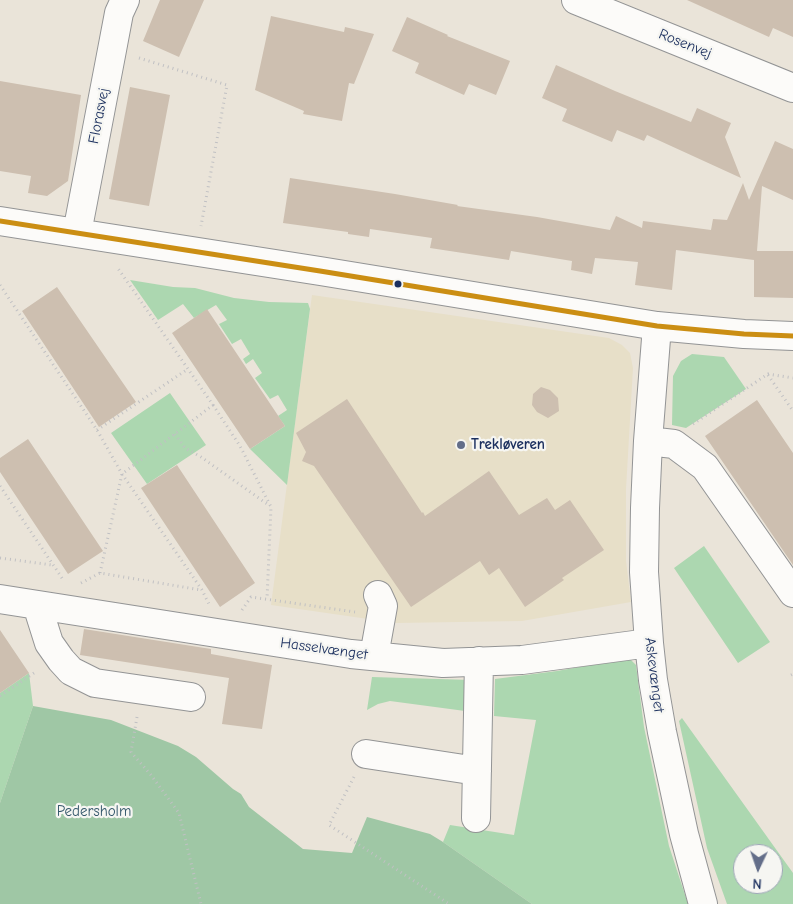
<!DOCTYPE html>
<meta charset="utf-8">
<style>
body{margin:0}
#map{position:relative;width:793px;height:904px;overflow:hidden;background:#eae4d9;font-family:"Comic Neue",sans-serif}
canvas{display:block}
.north{position:absolute;left:733px;top:844px;width:50px;height:50px;box-sizing:border-box;background:#f6f6f2;border:1px solid #9ea6b7;border-radius:50%;rotate:183deg;font-size:14px;font-weight:700;line-height:20px;text-align:center;color:#1b2f5e}
.north::after{content:'';display:block;margin:auto;width:18px;height:22px;background:#636e89;clip-path:polygon(50% 0,100% 100%,50% 72%,0 100%)}
</style>
<div id="map">
<canvas width="793" height="904"></canvas>
<div class="north">N</div>
</div>
<script>
const ctx = document.querySelector('canvas').getContext('2d');
ctx.lineJoin = 'round';
function fill(path, color) { ctx.fillStyle = color; ctx.fill(path, 'evenodd'); }
function strokePath(path, color, width, dash) { ctx.strokeStyle = color; ctx.lineWidth = width; ctx.lineCap = dash ? 'butt' : 'round'; ctx.setLineDash(dash || []); ctx.stroke(path); }
function write(font, color, halo, rows, align = 'center') {
  ctx.font = font + ' "Comic Neue",sans-serif'; ctx.lineWidth = 4.5; ctx.setLineDash([]); ctx.textBaseline = 'middle'; ctx.strokeStyle = halo; ctx.fillStyle = color; for (const [text, x, y, turn = 0] of rows) {
    ctx.save(); ctx.translate(x, y); ctx.rotate((+turn || 0) * Math.PI / 180); ctx.textAlign = isNaN(turn) ? turn : align; if (halo) ctx.strokeText(text, 0, 0); ctx.fillText(text, 0, 0); ctx.restore();
  }
}
fill(new Path2D(`
 M312,295l297,43 13,7 8,8 3,15 -7,121v72l5,41 -109,19 -126,2 -125,-18z`), '#e7dfc8');
fill(new Path2D(`
 M130,280l43,7 22,1 39,10 35,4 39,1 2,6 -23,176 -37,-36 35,-23 -7,-10 9,-6 -9,-15 -8,4 -15,-21 7,-5 -9,-14 -7,5 -3,-5 7,-5 -9,-15 -9,5 -13,-20 8,-4 -11,-15 -22,13 -11,-14 -25,16z
 M692,354l32,3 22,32 -60,39 -14,-3 1,-49 8,-15z
 M170,393l36,52 -59,39 -36,-51z
 M704,546l66,96 -32,21 -64,-95z
 M624,659l7,1 5,5 8,62 25,119 19,58h-156l-89,-62 7,-17 64,10 22,-115 -42,-4 1,-37 62,-8z
 M29,673l4,33 -33,97v-110z
 M372,677l99,3 -6,31 -75,-10 -12,3 -11,6z
 M682,718l111,155v31h-66l-20,-56 -28,-127zM743,854h30v30h-30z`), '#acd7b0');
fill(new Path2D(`
 M33,706l78,14 67,26 18,11 37,32 8,5 8,13 54,42 49,4 15,-36 63,17 13,8 89,62h-532v-101z`), '#9fc7a5');
fill(new Path2D(`
 M160,0h44l-25,57 -36,-16z
 M687,0h106v37l-20,-9 -4,9z
 M271,16l73,16 1,-5 29,7 -20,50 -5,-1 -7,38 -39,-7 1,-3 -49,-21z
 M407,17l41,18 -1,1 63,25 -14,34 -27,-11 -5,11 -49,-22 4,-10 -27,-12z
 M556,65l59,26 76,31 6,-14 34,15 -6,14 16,41 -94,-43 -3,6 -27,-11 -5,12 -50,-21 5,-12 -25,-11z
 M0,81l81,14 -13,86 -21,15 -19,-3 3,-17 -31,-5z
 M130,87l40,8 -21,111 -40,-7z
 M775,141l18,8v51l-31,-14 -5,65h36v47l-39,-1v-37l-78,-10 -4,40 -37,-5 3,-23 -43,-4 -3,16 -21,-4 1,-9 -61,-10 -2,9 -79,-12 2,-10 -62,-9 -1,8 -21,-3v-2l-65,-9 7,-45 105,16 63,11 -1,1 80,11 73,13 6,-14 26,12 1,-7 68,9 2,-11 14,1 16,-37 6,17z
 M57,287l79,115 -37,25 -77,-116z
 M207,309l78,117 -35,23 -78,-116z
 M541,387l9,3 8,8 1,13 -11,7 -11,-6 -5,-7 1,-11z
 M347,399l75,114 1,-1 2,4 64,-45 30,44 28,-17 8,12 15,-10 34,50 -42,28 2,2 -39,27 -26,-39 -10,7 -9,-14 -69,46 -97,-141 -12,-5 4,-9 -10,-19z
 M757,400l36,53v112l-88,-129z
 M28,439l75,112 -35,23 -68,-102v-14z
 M177,465l78,118 -35,24 -79,-119z
 M84,629l127,20v5l61,11 -10,64 -40,-5 7,-46 -149,-23z
 M0,630l29,43 -29,20z`), '#cdbfb0');
const minor = new Path2D(`
 M576,0l217,88
 M0,221l320,50 337,55 87,8 49,2
 M77,233l35,-183 7,-37 6,-13
 M657,326l-9,115 -3,67 -1,64 5,71 4,37 9,52 22,102 19,70
 M648,441l26,3 31,23 88,126
 M0,599l351,55 92,9 79,-3 127,-17
 M37,605l12,38 12,17 10,11 24,12 96,14
 M374,656l9,-50 -5,-11
 M366,754l111,17
 M476,818l3,-157`);
strokePath(minor, '#939495', 30);
strokePath(new Path2D(`
 M139,58l88,27 -26,141
 M0,285l97,145 25,44 80,116 7,14
 M768,375l25,36
 M213,405l27,41 31,61 -4,92
 M693,424l75,-50 25,4
 M97,430l91,-61 -71,-102
 M175,434l10,14 16,9 69,49
 M0,486l64,95
 M0,558l52,7
 M100,573l22,-99 91,-69 -25,-36
 M81,583l19,-10 101,17
 M242,610l9,-13 104,15
 M791,675l2,-1
 M0,696l37,-25
 M137,717l-6,35 20,23 28,38 22,91
 M354,777l-25,48 120,79`), '#c0c0c3', 3, [1, 4]);
strokePath(minor, '#fcfbf9', 28);
strokePath(new Path2D(`
 M0,221l320,50 337,55 87,8 49,2`), '#cb8e13', 5);
for (const [x, y, r, color] of [
 [398,284,4.5,"#1b2f5e"],
 [461,445,5,"#636e89"]
]) { const dot = new Path2D(); dot.arc(x, y, r, 0, 2 * Math.PI); ctx.fillStyle = color; ctx.fill(dot); strokePath(dot, '#f6f6f2', 2); }
write('15px', '#1b2f5e', '#f6f6f2', [
 ["Rosenvej",685,44,22],
 ["Florasvej",99,116,-79],
 ["Hasselvænget",324,649,8],
 ["Askevænget",654,675,83]
]);
write('bold 15px', '#1b2f5e', '#f6f6f2', [
 ["Trekløveren",471,445]
], 'left');
write('15px', '#32566a', '#f6f6f2', [
 ["Pedersholm",94,812]
]);
</script>
